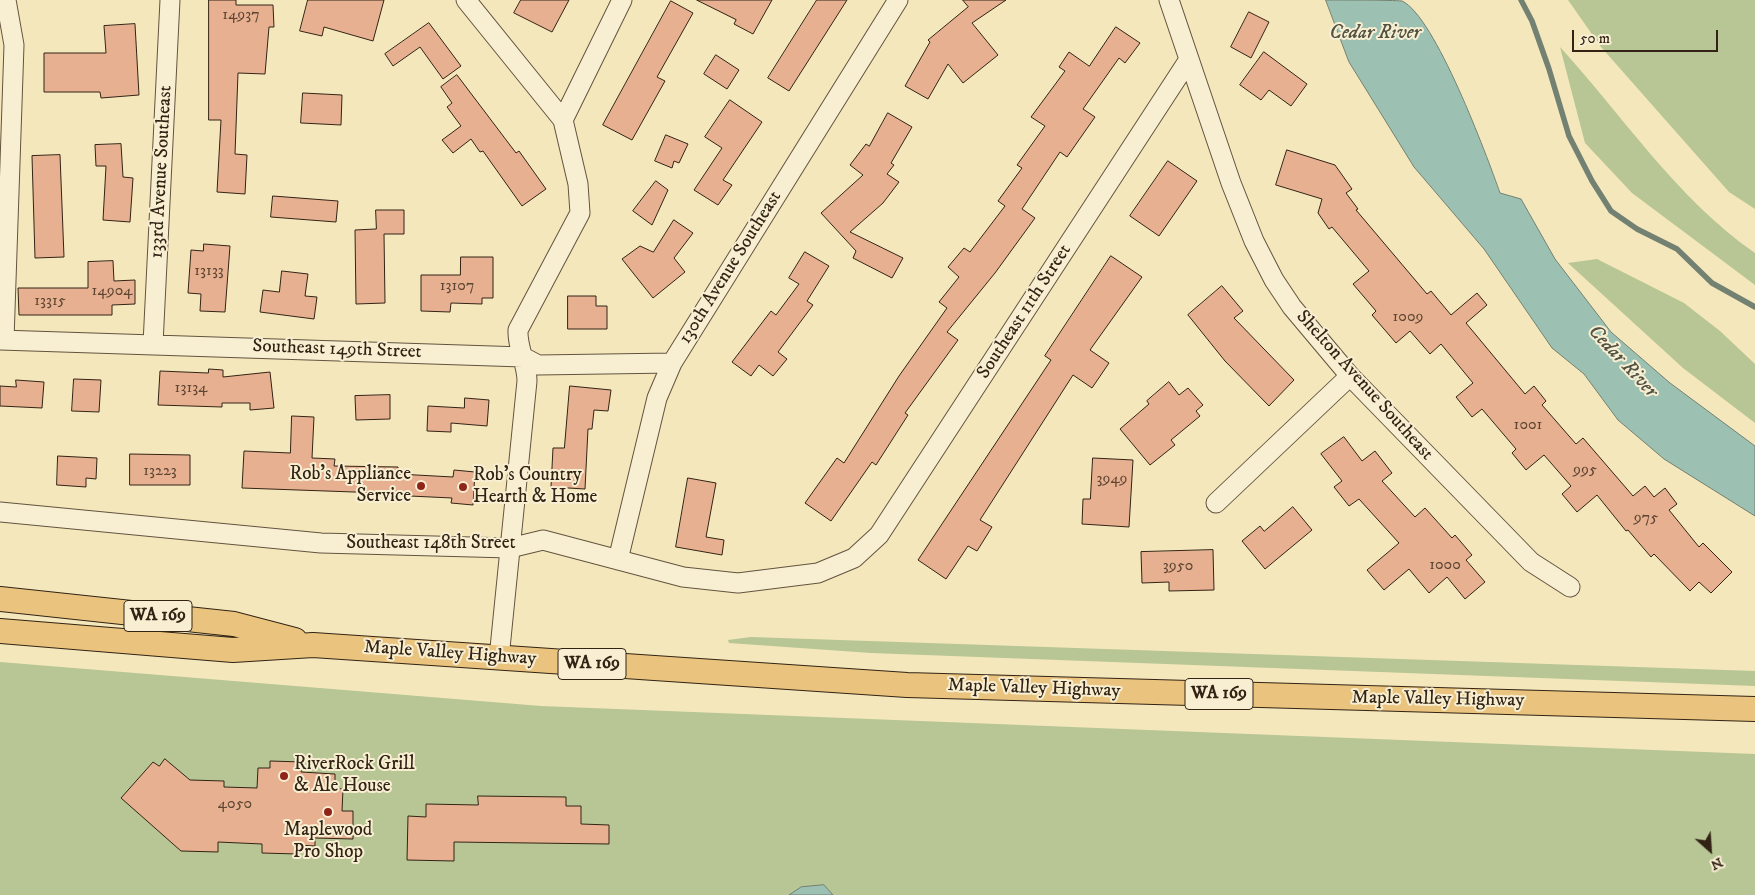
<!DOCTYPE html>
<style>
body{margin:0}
#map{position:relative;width:1755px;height:895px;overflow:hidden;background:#f4e7bc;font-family:"IM FELL DW Pica",serif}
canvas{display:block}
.north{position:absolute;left:1685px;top:825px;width:50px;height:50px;-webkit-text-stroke:4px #f8efd3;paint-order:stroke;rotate:154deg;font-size:14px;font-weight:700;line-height:20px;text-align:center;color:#322314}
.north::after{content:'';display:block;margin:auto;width:18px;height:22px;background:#322314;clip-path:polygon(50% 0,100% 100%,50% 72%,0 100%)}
.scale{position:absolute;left:1572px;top:30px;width:146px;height:22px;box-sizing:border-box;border:2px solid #322314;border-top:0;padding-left:6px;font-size:15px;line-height:18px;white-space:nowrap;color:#322314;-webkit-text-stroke:4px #f8efd3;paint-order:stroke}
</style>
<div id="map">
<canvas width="1755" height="895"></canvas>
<div class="north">N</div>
<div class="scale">50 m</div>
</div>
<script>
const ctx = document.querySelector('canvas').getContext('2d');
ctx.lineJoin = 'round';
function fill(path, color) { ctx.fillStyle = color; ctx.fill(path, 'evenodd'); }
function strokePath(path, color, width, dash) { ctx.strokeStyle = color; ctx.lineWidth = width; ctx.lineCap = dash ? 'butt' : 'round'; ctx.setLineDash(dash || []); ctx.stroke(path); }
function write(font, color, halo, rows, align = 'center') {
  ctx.font = font + ' "IM FELL DW Pica",serif'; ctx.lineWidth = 4; ctx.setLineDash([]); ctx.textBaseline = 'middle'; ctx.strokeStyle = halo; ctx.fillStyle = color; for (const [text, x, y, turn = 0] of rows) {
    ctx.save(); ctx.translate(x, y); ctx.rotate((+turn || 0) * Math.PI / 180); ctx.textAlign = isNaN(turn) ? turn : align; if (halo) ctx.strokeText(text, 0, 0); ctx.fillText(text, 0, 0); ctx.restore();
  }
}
fill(new Path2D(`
 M1568,0h187v209l-26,-17 -128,-145z
 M1560,47c64,70 116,151 195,206v32l-123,-92 -47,-50z
 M1597,259l87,44 36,28 35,33v59l-72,-55 -115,-105z
 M751,637l1004,34v15l-884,-33 -142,-10 -1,-3z
 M0,662l541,44 1214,48v141h-1755z`), '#b7c694');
const water = new Path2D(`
 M1326,0c15,0 66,0 76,1 33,15 85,155 98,192l21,6 34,60 56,73 59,51 85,63v70l-91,-57 -46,-39 -34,-46 -32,-26 -68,-99 -70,-82 -65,-105z
 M824,885l9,10h-44l12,-8z`);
fill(water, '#9cc0b1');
strokePath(water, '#728172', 1);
strokePath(new Path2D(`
 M1521,0l11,21 17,48 20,67 23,45 19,30 26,18 40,20 35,34 43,24`), '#728172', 5.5);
const building = new Path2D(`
 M209,0h27v5h37l1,22h-5l-4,47 -27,-1 -3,81 12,1 -2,39 -28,-2 4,-72h-12z
 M308,0h76l-11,41 -49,-14 -2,9 -22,-5z
 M521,0h48l-17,32 -38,-19z
 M697,0h75l-19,34 -19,-10 2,-4z
 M817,0h30l-58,91 -21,-13z
 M963,0h43l-34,23 26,32 -35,28 -15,-19 -20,35 -23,-13 25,-44 -2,-2 40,-33z
 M671,1l22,12 -36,64 8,4 -33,59 -29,-15z
 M1249,12l20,10 -18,36 -20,-11z
 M429,23l32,43 -18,13 -23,-32 -27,19 -8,-12z
 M135,24l4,71 -38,3 -1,-6h-56v-39h62l-2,-27z
 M1116,27l24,16 -15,20 -6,-5 -36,51 12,8 -28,40 -7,-5 -38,57 13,9 -40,55 -48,59 11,8 -53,73 3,2 -32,50 -4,-3 -41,59 -26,-18 32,-45 7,5 55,-87 48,-68 -8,-6 20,-25 -11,-10 16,-19 6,4 35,-46 -7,-5 24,-33 -5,-3 28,-39 -14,-9 34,-46 -6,-4 10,-15 20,14z
 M1264,52l43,32 -16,22 -22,-16 -8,10 -21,-15z
 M716,55l23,15 -12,19 -23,-15z
 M457,75l59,78 3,-2 27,38 -24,17 -39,-55 -3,1 -9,-13 -18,14 -11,-13 19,-14 -14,-19 5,-4 -11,-16z
 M303,93l39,2 -1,30 -40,-2z
 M730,100l32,22 -39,58 9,5 -14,20 -24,-15 28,-42 -17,-11z
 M888,113l24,14 -21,36 3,2 -7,9 12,8 -16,21 -33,29 53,26 -11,20 -39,-20 3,-7 -35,-38 42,-38 -13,-10 16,-21 3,2z
 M666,135l22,9 -9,19 -5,-2 -2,7 -17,-7z
 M121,144l2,33 10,1 -3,44 -27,-2 3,-54h-10l-1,-21z
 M1287,150l48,15 17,24 -6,4 12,16 -2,1 71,84 4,-3 20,24 26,-22 10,12 -21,18 59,71 9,-8 12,15 -4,4 34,39 7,-6 50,58 12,-10 9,11 11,-9 12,16 -8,6 30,37 4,-4 29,29 -21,21 -12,-11 -9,9 -36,-37 -3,3 -23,-27 -2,1 -29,-36 -20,17 -15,-18 9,-8 -27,-31 -18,15 -14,-17 4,-4 -34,-40 -10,8 -16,-20 17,-14 -32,-39 -11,10 -20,-23 -14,12 -24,-28 4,-4 -23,-27 16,-13 -37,-44 -3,2 -11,-16 4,-14 -46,-14z
 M60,155l4,102 -29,1 -3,-102z
 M1168,161l29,20 -38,55 -29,-20z
 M656,181l12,9 -16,35 -19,-14z
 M273,196l65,5 -2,21 -65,-5z
 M376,210h28v24h-20l1,69 -29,1 -1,-74 21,-1z
 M674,220l19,13 -19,25 11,14 -32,26 -31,-39 18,-13 13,6z
 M204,244l26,2 -5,66 -25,-1 1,-17 -13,-1 3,-43 12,1z
 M805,252l24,14 -22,35 6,4 -35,47 9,7 -14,17 -14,-11 -8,11 -19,-14 39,-51 5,4 23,-31 -10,-6z
 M1111,256l31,21 -52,73 19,13 -17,25 -19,-13 -93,145 12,7 -15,24 -9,-5 -22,33 -28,-19 133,-200 -6,-4z
 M461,257h32v41h-11v6l-31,-1 -1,9 -29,-1v-36h39z
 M113,261l1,20 21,-1v24l-23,1v10h-93l-1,-27h70v-26z
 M282,271l26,3 -3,22 12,1 -3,22 -54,-7 3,-22 16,2z
 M1222,286l21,25 -9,7 60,62 -25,26 -44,-45 -37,-46z
 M568,296h28v10h11v23h-39z
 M209,369l14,1v7l47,-5 4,36 -24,2v-7h-28v4l-64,-2 2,-34 48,2z
 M74,379l27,1 -2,32 -27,-1z
 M16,380l28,2 -2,26 -42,-2v-20l16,1z
 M1169,382l10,13 9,-7 15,17 -7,6 4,5 -29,24 4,5 -25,20 -30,-36 29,-25 -2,-3z
 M570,386l41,4 -3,21 -14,-1 -2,19h-4l-3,60 -34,-2 2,-39h11z
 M390,395v24l-34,1 -1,-24z
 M465,398l24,2 -2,26 -36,-3v9l-24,-1 1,-25 36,2z
 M292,416l22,1 -2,41 23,1 -1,7 64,1v7l55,3 1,-7 21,2 -2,33 -22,-2 1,-5 -42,-2v-2l-168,-6 2,-37 46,2z
 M1344,437l18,24 13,-10 17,22 -10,8 33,36 10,-9 27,30 3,-3 17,20 -6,5 19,22 -20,17 -18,-22 -18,16 -20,-24 -25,21 -17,-20 32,-27 -40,-44 -10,7 -15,-19 8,-6 -21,-27z
 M130,454l60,1v30h-60z
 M58,456l39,2 -1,21 -10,-1v9l-29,-2z
 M1093,458l40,2 -4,67 -47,-3 1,-25h7z
 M688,478l28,5 -10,54 18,3 -2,15 -46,-8z
 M1293,507l19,23 -47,39 -23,-28 18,-15 4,5z
 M1213,550l1,40 -45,1v-9l-27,1 -1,-31z
 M165,759l25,21 34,1v6l33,1 1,-20h12v-7l32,1 -1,10 34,2v14l8,1 -1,22h11v28l-38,-1v8l-18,-1v9l-35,-1v-9l-44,-2v10l-37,-1 -60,-53 32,-36 6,4z
 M478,796l88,1v9h15v18l28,1v19l-155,-2v19l-47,-1 1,-44 18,1v-13l52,1z`);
fill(building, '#e7b191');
strokePath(building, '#322314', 1);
const minor = new Path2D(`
 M466,0l97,120
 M1169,0l62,183 23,58 20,39 18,27 58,69 181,186 39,25
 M0,340l523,17 15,8 134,-2
 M4,340l10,-295 -8,-45
 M153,344l17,-344
 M1216,503l134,-127
 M0,512l321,31 189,5 33,-8 140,37 55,6 80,-10 36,-15 25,-23 309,-474
 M618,560l39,-162 15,-35 226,-363
 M499,658l28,-277c0,-18 -10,-33 -9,-51l62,-117 -2,-29 -15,-64 59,-120`);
const major = new Path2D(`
 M0,599l234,25 61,16
 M0,631l233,19 80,-5 594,40 848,24`);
strokePath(minor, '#62543e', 21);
strokePath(major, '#322314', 26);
strokePath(minor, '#f8efd3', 19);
strokePath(major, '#eac47e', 24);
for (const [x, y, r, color] of [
 [421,486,5,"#8f2418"],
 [463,487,5,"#8f2418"],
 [284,776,5,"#8f2418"],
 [328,812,5,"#8f2418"]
]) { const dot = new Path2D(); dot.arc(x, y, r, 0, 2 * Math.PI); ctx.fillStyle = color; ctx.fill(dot); strokePath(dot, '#f8efd3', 2); }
write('16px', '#5f4633', null, [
 ["14937",241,16],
 ["13133",209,272],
 ["13107",457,287],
 ["14904",112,292],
 ["13315",50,302],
 ["1009",1408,318],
 ["13134",191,389],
 ["1001",1528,426],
 ["995",1585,471],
 ["13223",160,472],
 ["3949",1112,480],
 ["975",1646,519],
 ["1000",1445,566],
 ["3950",1178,567],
 ["4050",235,805]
]);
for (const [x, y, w] of [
 [158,616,68],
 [592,664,68],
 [1219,694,68]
]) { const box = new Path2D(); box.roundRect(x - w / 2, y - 15.5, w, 31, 4); ctx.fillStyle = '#f8efd3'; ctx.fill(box); strokePath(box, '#322314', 1); }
write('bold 18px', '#322314', null, [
 ["WA 169",158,616],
 ["WA 169",592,664],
 ["WA 169",1219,694]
]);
write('19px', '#322314', '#f8efd3', [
 ["133rd Avenue Southeast",162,172,-87],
 ["130th Avenue Southeast",731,268,-58],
 ["Southeast 11th Street",1025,312,-57],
 ["Southeast 149th Street",337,350,2],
 ["Shelton Avenue Southeast",1364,386,48],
 ["Southeast 148th Street",431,544],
 ["Maple Valley Highway",450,654,4],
 ["Maple Valley Highway",1034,689,2],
 ["Maple Valley Highway",1438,700,1]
]);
write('19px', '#322314', '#f8efd3', [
 ["Rob's Appliance",411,475,"right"],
 ["Service",411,497,"right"],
 ["Rob's Country",473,476],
 ["Hearth & Home",473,498],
 ["RiverRock Grill",294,765],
 ["& Ale House",294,787],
 ["Maplewood",328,831,"center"],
 ["Pro Shop",328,853,"center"]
], 'left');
write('italic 20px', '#525243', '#f8efd3', [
 ["Cedar River",1375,34],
 ["Cedar River",1622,362,47]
]);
</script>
